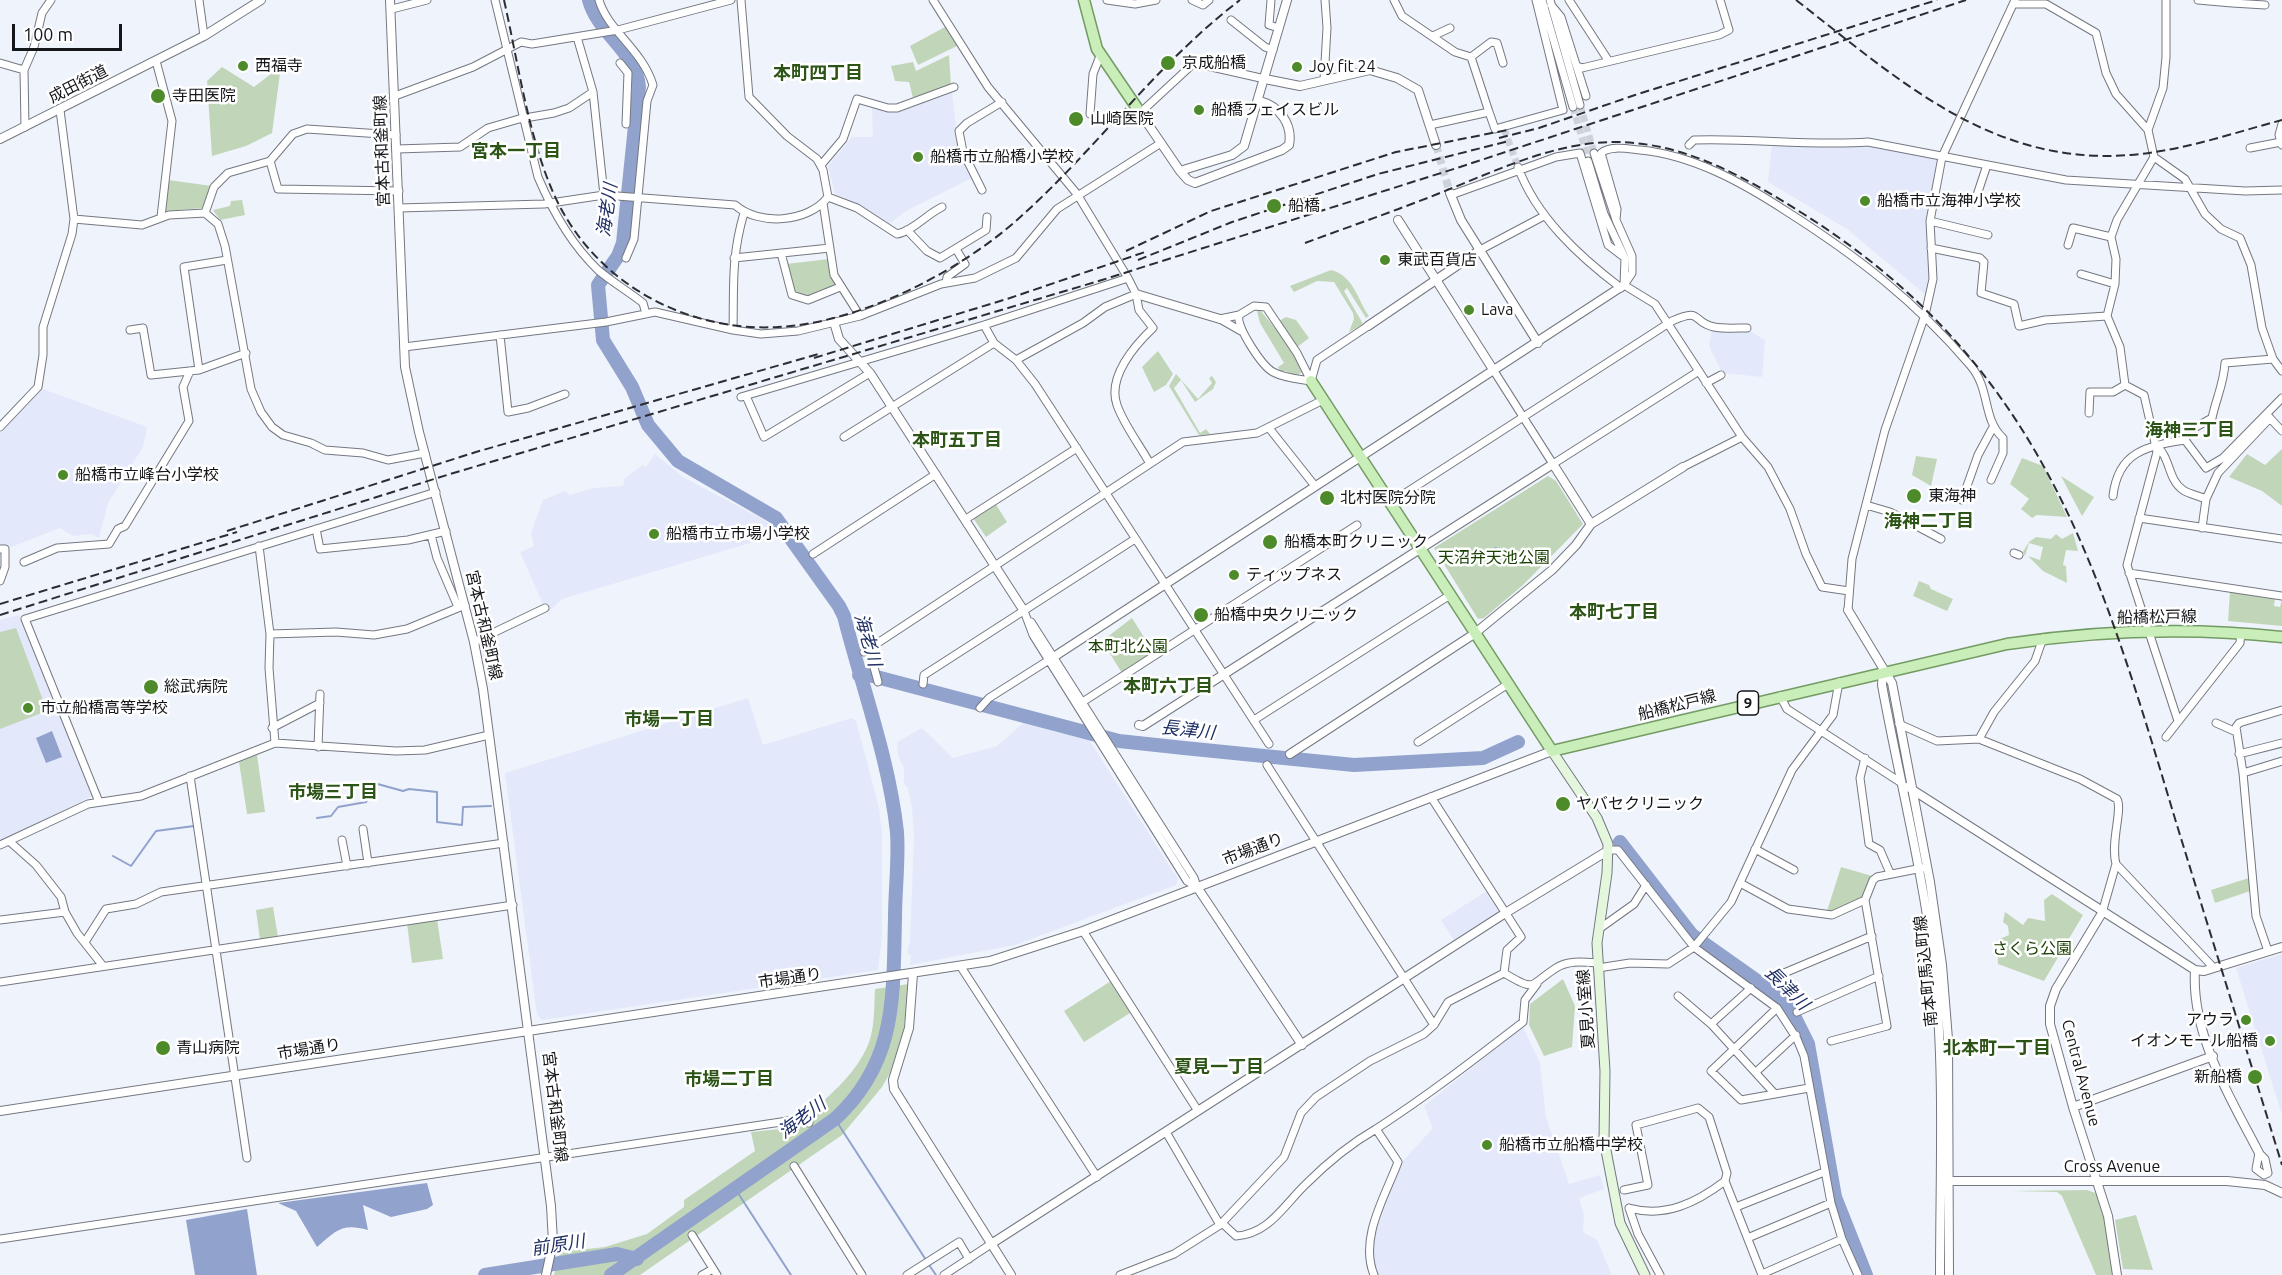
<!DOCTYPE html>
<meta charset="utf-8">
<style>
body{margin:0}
#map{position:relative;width:2282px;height:1275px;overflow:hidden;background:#eff3fc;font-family:Ubuntu,sans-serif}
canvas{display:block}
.scale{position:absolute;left:12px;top:24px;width:110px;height:27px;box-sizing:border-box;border:3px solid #15161a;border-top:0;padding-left:8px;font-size:18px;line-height:21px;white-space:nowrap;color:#15161a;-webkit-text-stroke:4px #fff;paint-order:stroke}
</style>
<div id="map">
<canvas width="2282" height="1275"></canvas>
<div class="scale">100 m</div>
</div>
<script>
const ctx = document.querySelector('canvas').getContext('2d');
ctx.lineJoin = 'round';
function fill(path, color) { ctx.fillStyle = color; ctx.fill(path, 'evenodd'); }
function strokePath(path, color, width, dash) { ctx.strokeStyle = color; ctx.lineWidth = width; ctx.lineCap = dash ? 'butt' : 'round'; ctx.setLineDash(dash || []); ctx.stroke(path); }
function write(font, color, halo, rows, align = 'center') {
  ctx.font = font + ' Ubuntu,"Noto Sans JP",sans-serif'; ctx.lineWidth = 5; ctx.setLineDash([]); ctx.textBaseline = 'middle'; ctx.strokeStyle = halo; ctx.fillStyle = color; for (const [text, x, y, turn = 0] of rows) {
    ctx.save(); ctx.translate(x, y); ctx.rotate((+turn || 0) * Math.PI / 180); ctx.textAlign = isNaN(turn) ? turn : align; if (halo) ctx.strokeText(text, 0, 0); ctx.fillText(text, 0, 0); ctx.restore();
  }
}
fill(new Path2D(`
 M952,92l6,50 14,36 -66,33 -17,13 -31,-20 -23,-10 -7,-28 24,-29h21l-1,-29 26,4z
 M1772,143l96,2 68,13 2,3 -12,59 4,63 -3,13 -80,-67 -79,-47z
 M1712,328l36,2 17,10 -3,37 -40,-4 -13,-27z
 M40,388l107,39 -4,20 -35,56 -9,35 -8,-4 -18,2 -13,-8 -54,21h-6v-117z
 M655,454l28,23 83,44 11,14 -215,64 -15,14 -27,-61 14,-6 -3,-13 12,-33 21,-9 6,4 23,-7 30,-2 2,-8 18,-13 3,2z
 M19,615l73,181 -92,46v-222z
 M748,698l15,47 89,-27 4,3 23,87 3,27v101l-4,34 -336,50 -5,-5 -32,-242z
 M1023,723l66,17 89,139 -2,6 -161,60 -105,20 1,-9 -4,-4 3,-9 4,-107 -2,-28 -4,-20 -4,-4v-16l-6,-13 -1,-13 25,-14 31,30 44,-12z
 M1487,891l14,21 -46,30 -14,-22z
 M2282,954v161l-46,-147z
 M1523,1027l17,36 6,54 23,67 31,-9 4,14 -25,9 5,17 -1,17 14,8 15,35h-234l-4,-8 -2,-25 30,-80 31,-34 -9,-22z`), '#e3e9fa');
fill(new Path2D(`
 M945,27l12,19 -39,19 -8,-19z
 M949,55l2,31 -38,12 -4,-16 -14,-1 -4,-15 22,-4 3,9z
 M281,66l-9,67 -26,13 -34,10 -5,-75 15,-14 32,20z
 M168,180l44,6 -9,22 -37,3z
 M242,200l3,15 -25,5 -7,-10 17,-4 1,-5z
 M829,259l7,27 -30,12 -12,-4 -8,-30z
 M1331,270c23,6 26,29 38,46l-3,2 -19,-30 -3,3 19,33 -14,8 5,-13 -1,-6 -19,-31 -17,-1 -23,11 -4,-6z
 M1259,309l16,19 -1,-4 12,-7 10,3 13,18 -17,13 12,20 -10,6 -8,-6h-6l-2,-4 6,-4 -24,-40 -3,-12z
 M1158,351l15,23 -7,11 -12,7 -12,-25z
 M1176,374l22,25 14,-16 -3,-5 3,-2 4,6 -3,7 -18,13 -14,-22 -7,8 26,45 6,-4 4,5 34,-2 -45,3 -30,-49z
 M2282,449v57l-20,-15 -33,-14 18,-23 18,11z
 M1916,456l21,3 -6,27 -19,-11z
 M2022,458l21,8 24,51 -30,-2 -5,3 -11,-9 8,-10 -19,-15z
 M1548,476l8,5 27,43 -60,61 -39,33 -6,1 -44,-71z
 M2061,476l33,21 -12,19z
 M995,503l12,19 -21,15 -13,-19z
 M2073,533l5,18 -12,-1 -3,15 3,1 1,17 -24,-12 -15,-15 12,4 3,-13 -14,-4 -4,13 -2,-4 6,-10 7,-5 15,2 5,-5 6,5z
 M1919,581l10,4 2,4 22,10 -6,12 -34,-15z
 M2230,592l45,7 -1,7 6,1 2,-7v26l-54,-5z
 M1132,618l22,35 -32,20 -20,-32z
 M16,628l31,83 -47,18v-97z
 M257,755l8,57 -18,2 -8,-52z
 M1841,867l31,9 -9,23 -30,13 -6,-1z
 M2249,878l1,13 -35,12 -4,-13z
 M2052,894l31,21 -39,66 -46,-17 -1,-24 12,-5 -1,-9 -5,-4 2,-10 18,13 5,-7 17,3 -1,-21z
 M273,907l5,30 -18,3 -4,-30z
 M437,919l6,40 -31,4 -5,-40z
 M1563,979l12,27 -3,41 -28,9 -15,-31 1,-21z
 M1111,981l19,32 -46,29 -20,-31z
 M909,984l-6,52 -13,37 -8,14 -40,48 -202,140h-86l6,-23 45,-5 42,-13 37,-27v-7l71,-49 -4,-19 48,-5 9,-5 -6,-4c25,-19 53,-43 66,-73 7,-17 6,-38 7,-56z
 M2087,1190l11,4 9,34 7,47h-18l-34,-79 -5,-4 -46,-1z
 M2136,1215l17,55 -30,-1 -8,-49z`), '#c1d6b8');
fill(new Path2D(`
 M52,731l10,26 -16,6 -10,-25z
 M427,1183l6,22 -6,4 -36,8 -28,-12 5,25c-26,-7 -31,0 -51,17l-21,-36 -18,-8z
 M247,1209l10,66h-62l-9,-55z`), '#91a2cc');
strokePath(new Path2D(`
 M1483,555l13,-7
 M317,818l14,-2 7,-9 28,-5 8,-19 29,8 6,-2 28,3v30l25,3 1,-18 28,-1
 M113,856l18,10 25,-35 38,-5
 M835,1119l91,141
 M736,1190l55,85
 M929,1265l7,10`), '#91a2cc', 2);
strokePath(new Path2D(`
 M589,0c9,34 47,51 50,87l-16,156 -5,13 -20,29 5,55 29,47 16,38 30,36 98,57 63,88 5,10c18,71 45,143 53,216 2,28 -2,58 -2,86 -2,79 2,144 -60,201l-224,156
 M859,675h10l250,66 65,7 170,17 129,-7 35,-16
 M1620,842l72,93 75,53 24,22 17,34 27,153 31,78
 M485,1275l132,-21 20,5`), '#91a2cc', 14);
strokePath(new Path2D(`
 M1580,105l14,48
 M1573,107l14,48
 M1504,129l14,38`), '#ced2da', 7, [7, 3.5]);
strokePath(new Path2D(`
 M1436,145l14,48`), '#ced2da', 8, [8, 4]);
const minor = new Path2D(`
 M199,0l5,36
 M495,0l43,177c14,33 33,67 60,93 14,12 30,21 45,33l3,11
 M599,0c9,31 43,49 54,85l-6,16 -13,138 -8,19
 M933,0l55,87 89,107 51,84 8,16 3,16 14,18c-18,17 -46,49 -36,77 7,20 22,39 32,57
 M1107,0l28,4 21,-4
 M1192,0l11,5 6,-5
 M1271,0l-2,25 10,3
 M1394,0l8,16 53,36 16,5 18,55 -59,13
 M1542,0l31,107
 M1550,0l30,105
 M1569,0l39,60
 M2166,0v57l-3,31 -15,42 6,27 31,22 20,35 16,15 19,9 11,27 11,63 11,31 9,12
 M2198,0l34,3v-3
 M2232,3l33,2
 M2014,4h32l50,29 10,40 10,21 32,36
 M1551,5l10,12 25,79
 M392,9l35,-9
 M1231,20l34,27 8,3
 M1433,36l17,-8
 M577,37l16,55 11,103
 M1471,57l20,-15 6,1 6,20
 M156,61l16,60 -11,96
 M0,63l24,7
 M620,63l8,10 -2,51
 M1577,66l5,2 137,-33 10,-5 -9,-30
 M1324,80l3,-52 -2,-28
 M395,96l78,-29 48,-25 11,2 86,-14 113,-30
 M1489,112l6,17 68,-19 -27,-110
 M1140,113l54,-50 71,16
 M1090,114l3,-40 7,-18
 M2282,124l-3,11 3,10
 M25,127l-1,-57 10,-23 8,-34 9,-13
 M1689,145l5,-5c58,-2 116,6 174,2l198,38 179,11 37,-1
 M2250,148l31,-6
 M397,149l63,-2 28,-19 31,-9 35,-6 15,-5 24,-16
 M1594,153l22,67 16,36v17l-8,12
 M2154,157l-37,63 -6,17 5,22 -1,25 -8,32 13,31 5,38 19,10 13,57 -30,113 51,156
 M270,161l8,28 121,2
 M1588,161l16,53 21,44 -1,27
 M821,165l22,-26 14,-40 31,9h9l57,-21
 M1518,167c18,50 62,90 103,121
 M982,190l-19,-38 -4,-21 8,-8 35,-21
 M1451,195l105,-38 24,-4 28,92 17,13
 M1977,195l10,-30
 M828,197l29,11 40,26c16,-3 30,-20 45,-27
 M823,203l11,72 26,41
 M399,208l145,-4 60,-9 131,10c24,21 73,18 93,-8l-5,-27 -6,-11 -30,-23 -38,-39 -8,-97
 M205,213l9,-26 14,-14 42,-12 23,-27 14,-5 89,6
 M74,219l68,6 27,-10 36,-2 13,11 7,22 26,143 10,23 11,15 11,8 28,8 14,7 38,3 25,7 37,-7
 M1616,220l1,-11 -16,-56c9,-8 28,-4 39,-3 53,5 103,33 146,61 71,45 129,90 184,154 21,24 12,54 33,73v15l-12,27
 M1930,221l58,14
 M907,230l20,21 13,7 46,-28 1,-13
 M2068,245l5,-17 38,9
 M1931,248l49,10 4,4 -3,31 33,11 5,22 26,-6 62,-4
 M1480,250l64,-34
 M781,253l11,42 16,5 32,-13
 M734,258l96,-10
 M2081,274l34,10
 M946,283l1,-6 18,-13 -9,-15
 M1624,285l31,19 87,133 26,30 22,42 16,45 16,33 27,4
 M1239,315c-3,12 23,51 34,57 11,6 25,7 38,9
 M1220,319l19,-4 15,-9 12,1 31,46 14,28
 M1220,319l21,12
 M984,325l10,18 22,17 19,24 234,360
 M130,330l13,-2 8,47 48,-5 47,-17
 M733,330c1,-43 -2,-73 11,-117
 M500,335l8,77 20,-4 37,-14
 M404,347l202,-25 49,-10 78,18 28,4 37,-3 62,-15 81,-32 34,-6 41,-20 41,-49 104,-66
 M1016,360l67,-37 22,-16 31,-13
 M199,370l-15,-103 43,-7
 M1494,371l59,93 146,-93
 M1311,381l6,-21 51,-34
 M1706,383l15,-8
 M746,396l18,41 106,-64
 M741,397l243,-72 144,-47
 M2089,413l1,-21h23l12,-7
 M2268,416l14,15
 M0,427l38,-40 5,-32v-28l29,-93 2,-15 -14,-109
 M1269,428l46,58
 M844,437l150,-94
 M2185,440l21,28 17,-10 59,-60
 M2155,445c16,11 12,34 28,45 6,4 16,6 23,9
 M1683,467l59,-30
 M2113,496c5,-44 33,-50 72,-56l4,-9 23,-13c4,-19 12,-35 13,-55l48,-4
 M1962,500l16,-45 14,-26
 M1390,503l282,-182c31,-14 19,1 42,6 10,2 23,1 33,1
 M1866,505l24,7 51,27
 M2139,518l143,21
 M966,519l111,-71
 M2202,528l4,-29 12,-26 52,-55
 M316,529l4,20 88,-9 38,-9
 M431,535l6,23 21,49
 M259,546l11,88 -1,34 6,75
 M0,549h5v18l-5,14
 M2014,553l5,2
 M813,554l123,-80
 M24,562l33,-14 52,-4 9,-15 7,-3 64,-105 -6,-34 7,-16
 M2129,573l153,23
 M1848,610l4,-51 33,-129 40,-115 8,-36 -3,-58 12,-64 73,-157
 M1024,611l9,24 154,246 10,6
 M1031,622l163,256 3,9
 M270,634l66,-2 38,3 33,-6 58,-24
 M474,642l71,-34
 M869,649l9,33
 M864,652l319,-210 74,-9 66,-33
 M923,684l1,-9 211,-136
 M1780,696l7,13 113,73
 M1081,703l276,-178
 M980,708l9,-10 60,-38
 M1254,720l196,-125
 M2216,723l18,8
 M1899,724l38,17 42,-2 101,40 37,20c6,10 -7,44 -1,65l97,103
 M272,728l48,-25
 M2166,737l74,-94 1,-10
 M1979,739l15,-27 41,-51 8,-23
 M1418,742l90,-58
 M318,747l2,-53
 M2239,754l43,-11
 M1865,758l-5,20 9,66 11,6 10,23
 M1267,765l167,260
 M2243,773l-7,-46 3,-4 43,-13
 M190,776l57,382
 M1431,797l90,140 -14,13 -3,23
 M99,802l-74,-183 411,-127
 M363,829l5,34
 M342,840l5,26
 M9,841l27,24 25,32 4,15 12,21 26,33
 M0,845l88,-41 53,-8 134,-53 121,8 29,-1 64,-15
 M1755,849l39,21
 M1609,850h9l76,97 83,61 20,31 7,17 27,147 11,36 16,36
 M1740,883l48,26 44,6 33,-15
 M2102,913l14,-49
 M0,920l65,-8
 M1599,929l35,-25 12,-19
 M1083,931l115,180
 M85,942l21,-33 30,-5 25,-12 343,-49
 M2268,951l-12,-35 -13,-143 39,-12
 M961,967l136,210
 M1598,968l32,-5 38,1 26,-17 37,-45 61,-132 41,-55 6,-33
 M1504,973c33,20 25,12 52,-5 12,-8 28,-6 42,-5
 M1777,976l95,-40
 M0,982l513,-77
 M1678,996l33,28 64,70
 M1777,1008l-66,63 30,29 68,-12
 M1797,1012l82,-36
 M1711,1024l40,-36
 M1831,1041l56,-15 -22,-126 8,-20 4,-3 45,-9
 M1756,1072l40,-37
 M1166,1132l54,93
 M2259,1153l6,6 3,14 -4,2 -8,-6z
 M794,1166l68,109
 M1725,1181l37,94
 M1624,1190l24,-5 -12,-60 62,-17 11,9 18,56 -2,8c-29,22 -60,37 -96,27
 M1736,1207l88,-35
 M1629,1208l9,26 22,41
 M1222,1223l14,13c33,-2 48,-31 70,-52 21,-21 44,-40 70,-55
 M692,1235l25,40
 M1750,1237l81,-34
 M0,1239l801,-120 8,4
 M1762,1274l80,-35
 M702,1275l11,-6
 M907,1275l52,-33 10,17
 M944,1275l47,-31
 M1120,1275l54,-21 46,-29 64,-68 17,-44 15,-16 54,-36 54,-27 10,-9 14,-23 56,-29
 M1374,1275c-15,-37 11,-78 24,-113l-22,-33c51,-33 99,-70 147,-107l2,-22 12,-16`);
const tertiary = new Path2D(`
 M390,0l15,367 14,65 55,210 9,47 68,517 2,36 -7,33
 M1265,79l35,7 70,-16 27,8 21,12 18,55
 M1137,108l43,63 8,9 7,3 87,-33 7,-5c4,-21 -10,-39 -29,-44
 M0,139l204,-103 57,-36
 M1180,171l52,-16 12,-9 43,-146
 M1450,193l11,27 77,123
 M1398,220l96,151
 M1136,294l84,25
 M834,322l5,17 31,34 154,238
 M1368,326l112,-76
 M1848,610l44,73 38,199 12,83 6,74 1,236
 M1049,660l575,-375
 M1883,671l-1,14c17,93 41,186 52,281 11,102 6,207 6,309
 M1139,725l4,1 410,-262 38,60
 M1290,754l184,-120 78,-64 24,-25 15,-21 92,-57
 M1908,787l287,183 9,1 78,-24
 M1197,887l105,158
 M2102,913l-46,76 -6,17v18l23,83 35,109 9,59
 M2195,970c-4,65 35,127 64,183
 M913,974l-4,54 -16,52 1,9 117,186
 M2073,1107l140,-51
 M0,1111l990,-150 93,-30 469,-180
 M1944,1181h283l38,4 17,8
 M991,1244l516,-332 102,-62`);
const secondary = new Path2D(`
 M1552,751l45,67 11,26 -1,29 -10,70 8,128 -1,69 16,83 25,52`);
const primary = new Path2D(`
 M1084,0l13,49 40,59
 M1311,381l241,370 455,-107c92,-14 182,-17 275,-7`);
strokePath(minor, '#747880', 9);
strokePath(tertiary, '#747880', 10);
strokePath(secondary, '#747880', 11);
strokePath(primary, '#739b63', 13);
strokePath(minor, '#fff', 7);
strokePath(tertiary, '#fff', 8);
strokePath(secondary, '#e4f7dc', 9);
strokePath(primary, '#caeeb9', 10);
strokePath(new Path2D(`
 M504,0c15,66 27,157 60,214 43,75 128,118 214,113 81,-4 179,-54 239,-107 78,-69 139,-156 223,-220
 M1796,0c102,79 195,166 334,155 52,-4 103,-22 152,-35
 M1499,138l40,-10 96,-33 302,-95
 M1305,243c43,-16 87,-31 130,-48 56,-22 118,-53 179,-53 70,0 131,35 188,71 240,151 297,353 374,609 35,114 71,229 106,343
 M1126,251l85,-40 60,-19 125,-40 111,-22
 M1138,260l94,-38 146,-48 131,-33
 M814,358l196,-60 135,-46
 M227,531l249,-79 346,-99
 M0,604l237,-72
 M0,615l447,-140 655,-195 358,-113 506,-167`), '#2c2d32', 2, [9, 4.5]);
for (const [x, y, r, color] of [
 [1168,63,8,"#4c8a2a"],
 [243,66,6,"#4c8a2a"],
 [1297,67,6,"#4c8a2a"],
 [158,96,8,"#4c8a2a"],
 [1199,110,6,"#4c8a2a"],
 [1076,119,8,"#4c8a2a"],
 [918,157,6,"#4c8a2a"],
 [1865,201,6,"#4c8a2a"],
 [1274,206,8,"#4c8a2a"],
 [1385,260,6,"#4c8a2a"],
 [1469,310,6,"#4c8a2a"],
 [63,475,6,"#4c8a2a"],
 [1914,496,8,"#4c8a2a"],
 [1327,498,8,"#4c8a2a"],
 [654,534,6,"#4c8a2a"],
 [1270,542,8,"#4c8a2a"],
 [1234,575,6,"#4c8a2a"],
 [1201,615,8,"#4c8a2a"],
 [151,687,8,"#4c8a2a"],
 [28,708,6,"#4c8a2a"],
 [1563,804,8,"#4c8a2a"],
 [2246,1020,6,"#4c8a2a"],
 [2270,1041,6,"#4c8a2a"],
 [163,1048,8,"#4c8a2a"],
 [2255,1077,8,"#4c8a2a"],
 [1487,1145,6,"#4c8a2a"]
]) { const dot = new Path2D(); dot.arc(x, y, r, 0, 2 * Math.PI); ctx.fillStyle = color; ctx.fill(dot); strokePath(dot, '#fff', 2); }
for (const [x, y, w] of [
 [1748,703,21]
]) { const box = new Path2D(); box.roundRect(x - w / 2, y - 12, w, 24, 4.5); ctx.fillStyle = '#fff'; ctx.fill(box); strokePath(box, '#15161a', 1.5); }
write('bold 15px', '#15161a', null, [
 ["9",1748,703]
]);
write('16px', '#15161a', '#fff', [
 ["京成船橋",1182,63],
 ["西福寺",255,66],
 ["Joy fit 24",1309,67],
 ["寺田医院",172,96],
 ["船橋フェイスビル",1211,110],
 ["山崎医院",1090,119],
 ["船橋市立船橋小学校",930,157],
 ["船橋市立海神小学校",1877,201],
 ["船橋",1288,206],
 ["東武百貨店",1397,260],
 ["Lava",1481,310],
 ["船橋市立峰台小学校",75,475],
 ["東海神",1928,496],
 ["北村医院分院",1340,498],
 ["船橋市立市場小学校",666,534],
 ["船橋本町クリニック",1284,542],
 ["ティップネス",1246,575],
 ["船橋中央クリニック",1214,615],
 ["総武病院",164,687],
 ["市立船橋高等学校",40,708],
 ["ヤバセクリニック",1576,804],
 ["アウラ",2234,1020,"right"],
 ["イオンモール船橋",2258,1041,"right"],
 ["青山病院",176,1048],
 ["新船橋",2242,1077,"right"],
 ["船橋市立船橋中学校",1499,1145]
], 'left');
write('16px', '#15161a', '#fff', [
 ["成田街道",78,84,-27],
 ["宮本古和釜町線",382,151,-92],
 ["船橋松戸線",2157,617,-1],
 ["宮本古和釜町線",484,625,77],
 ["船橋松戸線",1677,705,-14],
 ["市場通り",1253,849,-21],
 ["南本町馬込町線",1926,971,-96],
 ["市場通り",790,978,-8],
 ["夏見小室線",1586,1009,-94],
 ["市場通り",309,1049,-9],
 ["Central Avenue",2081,1073,75],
 ["宮本古和釜町線",555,1107,83],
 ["Cross Avenue",2112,1167]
]);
write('16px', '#1b4004', '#fff', [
 ["天沼弁天池公園",1494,558],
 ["本町北公園",1128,647],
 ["さくら公園",2032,949]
]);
write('bold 18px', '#2c5417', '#fff', [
 ["本町四丁目",818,73],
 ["宮本一丁目",516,151],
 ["海神三丁目",2190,430],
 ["本町五丁目",957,440],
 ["海神二丁目",1929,521],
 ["本町七丁目",1614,612],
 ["本町六丁目",1168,686],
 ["市場一丁目",669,719],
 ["市場三丁目",333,792],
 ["北本町一丁目",1997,1048],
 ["夏見一丁目",1219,1067],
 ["市場二丁目",729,1079]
]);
write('italic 18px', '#203065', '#fff', [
 ["海老川",607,210,-82],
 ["海老川",868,640,74],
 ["長津川",1188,730,6],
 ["長津川",1787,988,45],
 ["海老川",802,1118,-37],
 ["前原川",558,1245,-9]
]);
</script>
